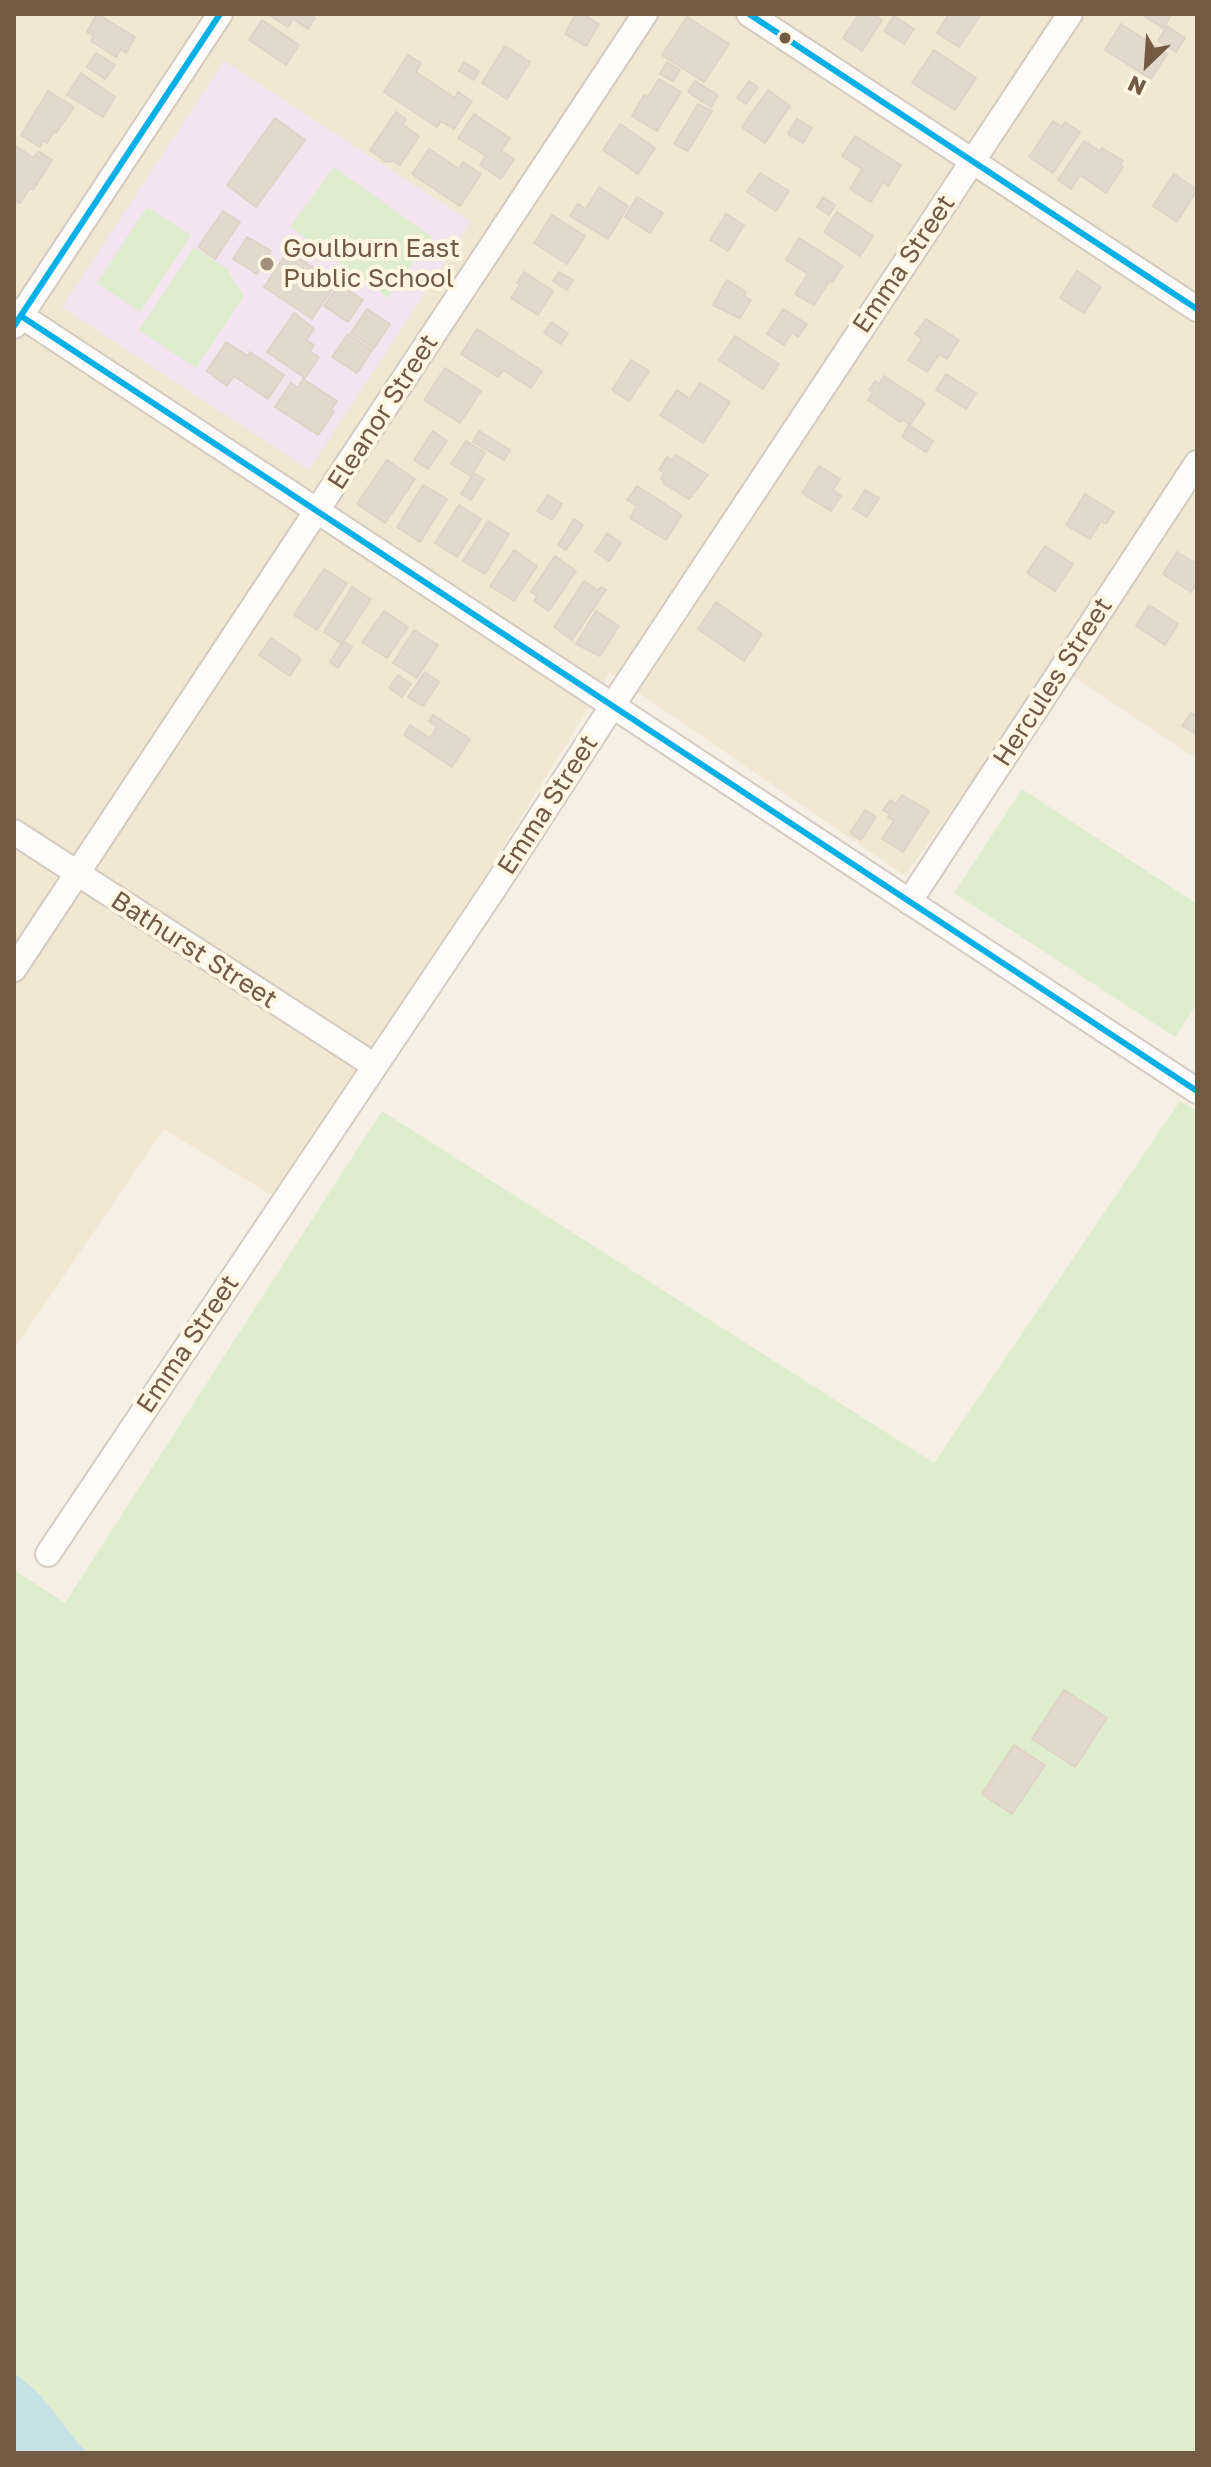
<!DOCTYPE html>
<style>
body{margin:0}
#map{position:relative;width:1211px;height:2467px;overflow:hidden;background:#f6f0e4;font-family:"Golos Text",sans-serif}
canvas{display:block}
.frame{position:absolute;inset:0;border:16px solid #735a45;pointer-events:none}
.north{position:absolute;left:1107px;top:24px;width:80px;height:80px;-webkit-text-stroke:6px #fff7e4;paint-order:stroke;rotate:205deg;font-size:22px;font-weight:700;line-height:32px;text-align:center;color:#735a45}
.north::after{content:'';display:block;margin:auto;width:28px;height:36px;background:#735a45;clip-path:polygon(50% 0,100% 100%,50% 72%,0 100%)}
</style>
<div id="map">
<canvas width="1211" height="2467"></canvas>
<div class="frame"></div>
<div class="north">N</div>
</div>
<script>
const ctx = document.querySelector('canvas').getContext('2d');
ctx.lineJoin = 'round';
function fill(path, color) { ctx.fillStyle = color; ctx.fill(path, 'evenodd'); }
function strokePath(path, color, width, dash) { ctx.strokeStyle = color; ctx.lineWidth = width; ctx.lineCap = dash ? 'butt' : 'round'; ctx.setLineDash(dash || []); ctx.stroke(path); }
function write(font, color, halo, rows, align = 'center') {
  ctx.font = font + ' "Golos Text",sans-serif'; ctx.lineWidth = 8; ctx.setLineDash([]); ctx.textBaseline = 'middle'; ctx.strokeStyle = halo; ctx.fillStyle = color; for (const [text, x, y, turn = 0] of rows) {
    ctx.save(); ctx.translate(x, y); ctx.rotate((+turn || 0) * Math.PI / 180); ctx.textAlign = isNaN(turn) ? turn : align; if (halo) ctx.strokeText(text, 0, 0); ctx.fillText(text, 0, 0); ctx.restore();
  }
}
fill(new Path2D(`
 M14,14h1183v745l-142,-95 -150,212 -295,-203 -326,530 -120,-74 -150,220z`), '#f2e7d3');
fill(new Path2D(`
 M224,61l247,161 -162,248 -247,-163z`), '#f3e4f0');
fill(new Path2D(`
 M334,167l98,70 -44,61 -98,-71z
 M147,207l44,28 -51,77 -43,-29z
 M194,247l32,21 18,28 -48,72 -57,-38z
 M1022,789l175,115v99l-22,34 -221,-144z
 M1180,1101l17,10v1342h-1183v-883l51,33 317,-492 552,352z`), '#deedce');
fill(new Path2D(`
 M14,2374c31,18 48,54 74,79h-74z`), '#c6e1e6');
const building = new Path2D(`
 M97,14l38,23 -9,16 -5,-4 -5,8 -25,-16 3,-5 -7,-4z
 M268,14h41l6,4 -7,11 -15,-10 -5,8z
 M576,14h7l16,10 -13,22 -21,-12z
 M859,14h14l9,6 -20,31 -19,-13z
 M949,14h32l-22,33 -22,-14z
 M1141,14h31l-9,14z
 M894,16l20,13 -10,15 -20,-13z
 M687,17l42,27 -25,38 -42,-27z
 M262,20l37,25 -13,20 -37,-25z
 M1121,24l46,30 -16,25 -46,-29z
 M1167,26l18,12 -9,14 -18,-11z
 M505,46l25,16 -23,37 -25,-16z
 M934,50l42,28 -21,32 -43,-27z
 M96,53l19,12 -10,14 -18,-12z
 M408,55l13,8 -5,9 39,26 3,-6 14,9 -18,28 -13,-8 -4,6 -53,-35z
 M464,62l15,9 -5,9 -15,-9z
 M667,62l13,8 -7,11 -13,-7z
 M81,73l34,24 -12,20 -36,-22z
 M659,79l22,13 -24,39 -25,-15 12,-21 4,2z
 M695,81l23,14 -7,12 -23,-15z
 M749,81l9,6 -12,17 -9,-6z
 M768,90l22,16 -25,37 -23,-16z
 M48,91l26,16 -18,26 -2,-2 -7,12 -4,-2 -3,6 -19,-12z
 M698,104l14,7 -24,40 -14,-7z
 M396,112l10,7 -3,6 16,11 -19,29 -6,-4 -8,1 -16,-12z
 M474,114l36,24 -9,13 13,8 -13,20 -21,-14 6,-9 -28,-18z
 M275,118l30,22 -49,67 -29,-22z
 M797,119l15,9 -9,15 -15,-9z
 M1053,121l9,6 3,-5 15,10 -27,41 -24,-16z
 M620,124l35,24 -17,26 -35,-24z
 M855,136l46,29 -13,21 -5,-4 -12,20 -21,-13 12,-20 -20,-13z
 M1084,141l16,10 2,-3 21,13 -3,4 3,2 -17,26 -26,-18 -9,14 -13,-9z
 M14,145l20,13 4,-7 14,9 -19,30 -3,-2 -10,15 -6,-3z
 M429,149l30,20 4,-7 18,12 -21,32 -48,-32z
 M760,173l29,18 -13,20 -29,-19z
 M1174,174l23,16 -20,32 -24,-16z
 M599,187l29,19 -20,33 -38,-23 8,-12 8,5z
 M637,197l26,16 -13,20 -25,-16z
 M823,197l12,8 -6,10 -12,-8z
 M223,211l17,11 -25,37 -17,-12z
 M837,212l36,24 -13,20 -36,-24z
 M726,214l18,11 -16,26 -18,-11z
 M552,215l33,21 -18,28 -33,-21z
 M247,237l24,14 -14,23 -24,-15z
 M799,238l44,28 -11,16 -2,-2 -16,25 -19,-11 13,-20 -22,-14z
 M288,251l48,32 -24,36 -48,-32z
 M1077,271l24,16 -17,26 -24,-15z
 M524,272l29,19 -15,24 -27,-17 9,-13 -3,-2z
 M559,272l14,8 -6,10 -14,-9z
 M727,280l19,12 -2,4 7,4 -11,18 -27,-13z
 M339,284l24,16 -15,22 -24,-16z
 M367,309l23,15 -16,24 -23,-15z
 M783,309l24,15 -9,13 -6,-5 -8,13 -17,-11z
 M294,313l20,16 -8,11 8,5 -4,7 9,5 -14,21 -38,-26z
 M926,319l33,21 -12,19 -8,-5 -12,18 -19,-12 14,-21 -7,-5z
 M551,322l17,11 -7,11 -17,-11z
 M477,329l65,42 -11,17 -28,-18 -5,7 -37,-23z
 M348,334l24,16 -15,23 -25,-16z
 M735,336l44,28 -16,25 -44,-29z
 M226,342l22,14 2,-4 34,23 -16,24 -34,-23 -7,10 -20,-15z
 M631,360l18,11 -20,30 -17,-11z
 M445,368l36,23 -21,32 -36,-23z
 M946,374l30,19 -10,16 -30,-19z
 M884,376l41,27 -15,22 -8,-6 -2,3 -32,-22 5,-8 -4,-2 6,-9 4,3z
 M303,379l34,22 -6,9 3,2 -16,23 -43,-28 16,-24 7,5z
 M700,383l30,19 -27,41 -43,-28 17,-25 13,9z
 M909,425l24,16 -7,11 -24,-15z
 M433,431l14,10 -19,28 -14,-9z
 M479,431l31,19 -6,10 -31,-18z
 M466,441l19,12 -14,23 -20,-12z
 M676,455l32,20 -19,24 -26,-16 1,-2 -3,-3 3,-5 -5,-3 8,-13 5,3z
 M387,460l28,19 -30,44 -28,-19z
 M819,466l21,13 -7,11 8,6 -10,15 -29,-18z
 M474,473l10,6 -13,21 -10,-6z
 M423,485l24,14 -27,43 -23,-15z
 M637,486l45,29 -16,25 -36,-22 7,-12 -10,-6z
 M865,490l14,8 -12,19 -14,-8z
 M1085,494l29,18 -8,12 -5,-3 -11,18 -24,-14z
 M548,495l14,9 -10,16 -15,-9z
 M459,505l22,14 -24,38 -22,-14z
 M574,519l9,6 -17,25 -8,-5z
 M488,521l21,13 -24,40 -22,-13z
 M607,533l14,10 -12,18 -14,-9z
 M1045,546l28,18 -18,27 -28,-18z
 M514,550l23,16 -23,35 -24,-15z
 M1177,552l20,12v19l-6,9 -28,-18z
 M555,556l21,15 -27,40 -15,-10 3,-5 -6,-4z
 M324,569l23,14 -30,47 -23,-15z
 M584,581l14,10 3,-4 5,3 -34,50 -18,-13z
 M352,587l19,12 -29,45 -18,-12z
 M716,602l46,32 -18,27 -46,-32z
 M1149,605l29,19 -13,21 -29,-19z
 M384,611l24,16 -21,31 -25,-16z
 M596,611l23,15 -19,30 -24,-12z
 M414,630l24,15 -21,33 -24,-15z
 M271,638l30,21 -11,17 -31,-21z
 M343,641l9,6 -14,21 -8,-6z
 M425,672l14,10 -16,24 -15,-9z
 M398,675l13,9 -9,13 -13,-9z
 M1191,713l6,3v12l-3,5 -12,-7z
 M433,715l37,24 -18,28 -48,-32 6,-10 20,13 7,-11 -8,-6z
 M902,795l27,16 -26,41 -21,-13 12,-18 -6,-4 2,-3 -7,-4 7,-10 6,4z
 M865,810l11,7 -15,23 -11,-7z
 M1064,1690l43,28 -32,49 -43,-28z
 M1014,1745l31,20 -33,49 -30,-20z`);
fill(building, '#e2d8cc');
strokePath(building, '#dfd3c6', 2);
const minor = new Path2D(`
 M749,14l448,295
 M14,311l1183,780
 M14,326l206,-312
 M14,832l361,234
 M909,902l288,-439
 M14,969l631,-955
 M48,1554l447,-667 127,-196 448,-677`);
strokePath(minor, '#d5cbc0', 28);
strokePath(minor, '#fefdfb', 24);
strokePath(new Path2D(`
 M749,14l448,295
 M21,316l1176,775
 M14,326l206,-312`), '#06b0e6', 6);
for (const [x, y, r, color] of [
 [785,38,7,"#735a45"],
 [267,264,8,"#a18e7d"]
]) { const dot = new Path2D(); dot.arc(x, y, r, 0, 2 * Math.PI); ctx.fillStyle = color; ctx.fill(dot); strokePath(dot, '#fff7e4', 3); }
write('26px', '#735a45', '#fff7e4', [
 ["Goulburn East",283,249],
 ["Public School",283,279]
], 'left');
write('26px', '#735a45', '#fff7e4', [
 ["Emma Street",904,264,-56],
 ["Eleanor Street",383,412,-57],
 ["Hercules Street",1053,682,-57],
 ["Emma Street",548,805,-57],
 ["Bathurst Street",194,950,33],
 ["Emma Street",188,1344,-56]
]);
</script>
